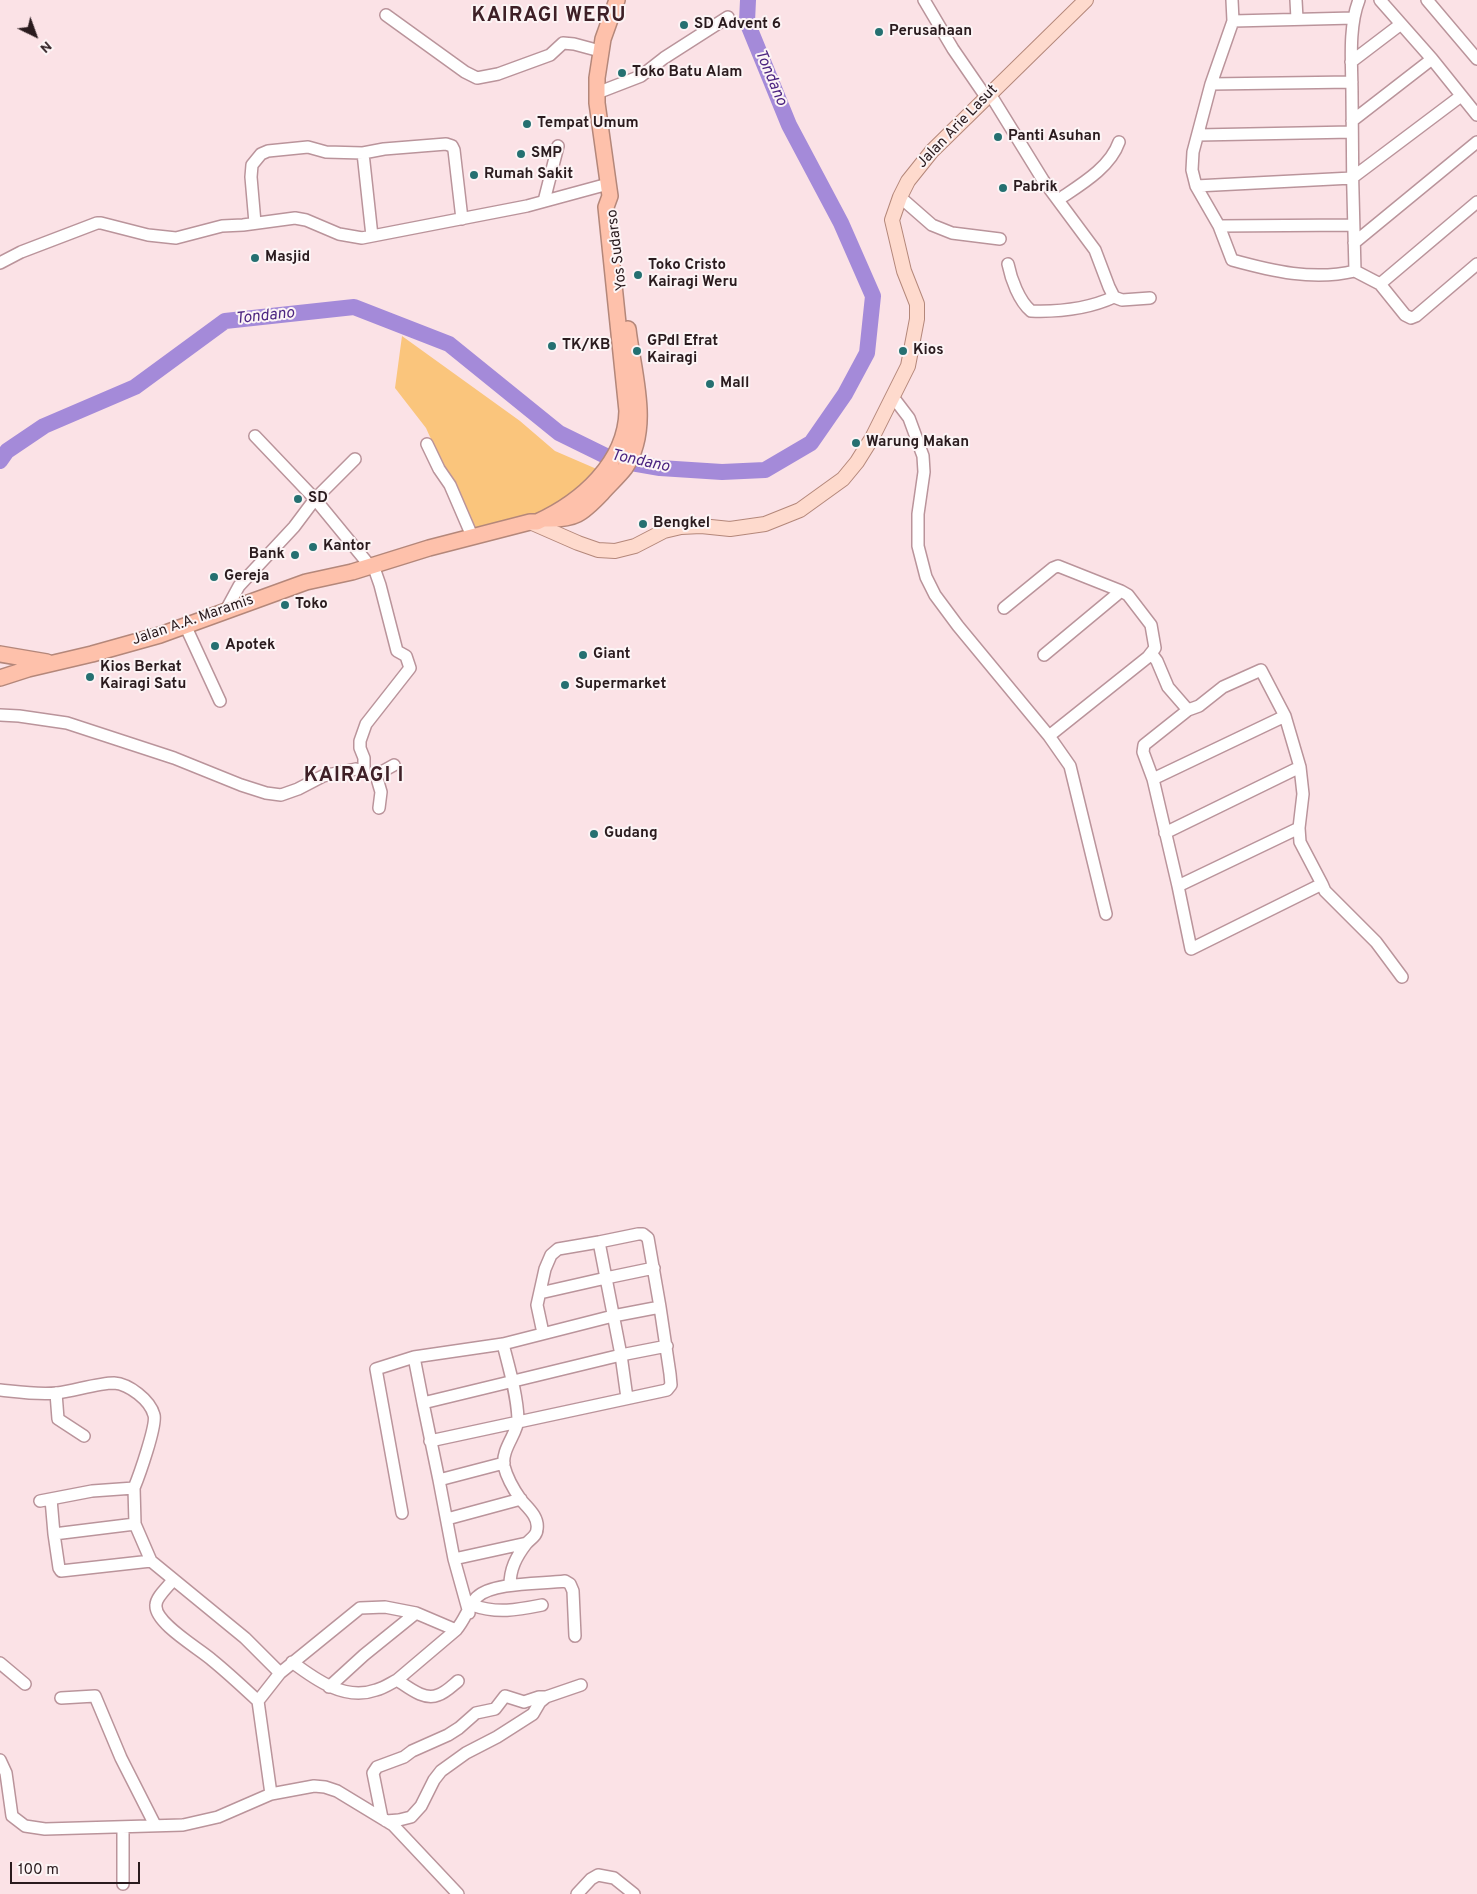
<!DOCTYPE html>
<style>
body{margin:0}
#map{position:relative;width:1477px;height:1894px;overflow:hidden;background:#fbe2e6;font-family:Overpass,sans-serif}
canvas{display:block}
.north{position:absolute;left:10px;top:10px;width:50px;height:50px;-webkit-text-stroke:4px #fcf4f5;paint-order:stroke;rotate:138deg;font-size:14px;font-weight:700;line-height:20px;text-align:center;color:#2a1b1e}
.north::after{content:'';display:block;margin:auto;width:18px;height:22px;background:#2a1b1e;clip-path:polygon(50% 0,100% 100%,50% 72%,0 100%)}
.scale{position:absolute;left:10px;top:1862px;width:130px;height:22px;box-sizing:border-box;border:2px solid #2a1b1e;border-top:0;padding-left:6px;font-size:15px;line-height:18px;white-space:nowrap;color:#2a1b1e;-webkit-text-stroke:4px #fcf4f5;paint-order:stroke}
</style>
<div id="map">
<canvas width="1477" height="1894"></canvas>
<div class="north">N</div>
<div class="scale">100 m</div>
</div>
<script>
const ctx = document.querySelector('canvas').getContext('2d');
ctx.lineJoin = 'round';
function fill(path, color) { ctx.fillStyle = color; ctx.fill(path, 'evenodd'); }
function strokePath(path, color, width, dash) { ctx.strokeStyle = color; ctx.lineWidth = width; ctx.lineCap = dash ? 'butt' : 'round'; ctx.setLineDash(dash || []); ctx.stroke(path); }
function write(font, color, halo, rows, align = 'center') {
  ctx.font = font + ' Overpass,sans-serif'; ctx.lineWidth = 4; ctx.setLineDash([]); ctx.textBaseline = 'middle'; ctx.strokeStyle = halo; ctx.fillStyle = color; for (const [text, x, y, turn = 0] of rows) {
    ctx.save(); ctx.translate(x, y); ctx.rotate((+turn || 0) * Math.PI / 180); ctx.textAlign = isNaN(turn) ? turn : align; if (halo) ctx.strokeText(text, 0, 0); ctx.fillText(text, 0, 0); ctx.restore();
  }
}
fill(new Path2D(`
 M402,336l118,85 35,30 44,19 -36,36 -89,29 -48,-107 -31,-40z`), '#fac57c');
strokePath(new Path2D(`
 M0,461l7,-10 37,-25 91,-39 90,-66 129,-14 95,37 110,89 55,27 46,8 62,4 43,-2 46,-27 34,-49 22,-41 6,-57 -32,-73 -52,-98 -42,-103 1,-22`), '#a48ad9', 16);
const minor = new Path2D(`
 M924,0l29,49 33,48
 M1232,0l1,21 -22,63 -18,68 -1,18 4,16 23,40 13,34c40,11 81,21 123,11
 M1296,0l1,19
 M1359,0c-11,28 -7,65 -7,95 0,59 1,117 3,176l25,13 25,31 6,3 5,-2 61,-52
 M1380,0l52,59 45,56
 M1427,0l50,59
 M386,15l79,57 12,6 21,-4 52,-19 13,-12 11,1 26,7
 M1233,21l121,-3
 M1351,62l50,-38
 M1211,84l141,-2
 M597,93l44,-17 23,-18 64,-41
 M990,94l53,86 52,70 14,37 5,10 8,3 28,-2
 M1352,121l80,-62
 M1198,135l154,-3
 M363,153l9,83
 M1196,186l156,-8 109,-82
 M900,197l32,28 20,8 48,6
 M1058,200c22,-15 52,-32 61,-58
 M544,201l14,-55
 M255,223l-4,-46 1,-12 9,-11 7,-3 40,-4 18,5 37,1 21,-4 62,-5 6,2 2,4 8,69
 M1219,226l134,-1
 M1354,243l123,-101
 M0,263l21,-11 76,-29h4l47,12 28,3 46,-12 21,-1 52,-7 11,2 33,14 23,4 165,-32 81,-22
 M1008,264c3,15 11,37 23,47 29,1 57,-2 83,-14
 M1380,284l97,-82
 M893,397l16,21 14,38 1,16 -6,42v32l8,31 9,18 23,31 91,110 21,30 36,148
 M255,436l60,63 55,67
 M427,444l12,25 11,16 22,51
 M1004,608l49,-40 5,-2 63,25
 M226,610l13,-24 55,-59 21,-28 40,-40
 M185,625l35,76
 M1151,653l6,8 11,26 20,23 11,-4 24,-19 38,-17 24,46 15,51 -135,66
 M1044,655l77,-64 7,4 23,30 4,23 -7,9 -99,79
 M1188,710l-44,35 -1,7 10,27 25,107 121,-58 4,-34 -3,-27
 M0,715l19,1 48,7 107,35 67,27 25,8 15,2 17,-6 25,-13 33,-7 8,2v-13l-4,-10v-7l6,-17 44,-56 -4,-12 -9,-5 -17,-66 -7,-20
 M1153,779l132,-63
 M379,808l2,-16 -5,-17 18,-10
 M1322,884l3,7 51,51 26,35
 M1178,886l13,63 131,-65 -22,-42 -1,-14
 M654,1268l-48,10 -7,-36 39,-8h5l5,4 12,69 -47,9 -110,28 -89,13 9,46 198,-48 46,-9
 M540,1293l66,-15 15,77 6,43
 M543,1333l-6,-28 8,-36 6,-14 7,-6 41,-7
 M503,1344c6,24 14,50 15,75 0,14 -17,30 -14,47 3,12 10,24 17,34 7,8 18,17 16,29 0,7 -7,10 -11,15 -10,13 -16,25 -16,41
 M0,1390c19,2 38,5 57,3 17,-2 41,-10 57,-10 15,1 36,17 40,32 3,10 -15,61 -20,73
 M56,1393l2,26 26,17
 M423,1403l16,77 65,-17
 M430,1441l237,-51 4,-5 -1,-11 -10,-67
 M439,1480l15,79 15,54
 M51,1499l3,35
 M40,1501l52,-10 42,-3 1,36 -81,10 5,34 2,3 90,-10
 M402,1513l-26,-144 38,-12
 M447,1519l74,-20
 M135,1524l16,37 94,77 35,35
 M454,1559l73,-16
 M173,1580c-5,7 -17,17 -17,25 -2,18 44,44 56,55 16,13 31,27 46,41
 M472,1605c25,9 45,5 70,0
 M456,1630l-59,50c11,7 27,21 41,15 7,-2 14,-9 20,-14
 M292,1662c24,18 53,39 84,28 8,-2 15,-7 21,-10
 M0,1663l25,21
 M329,1687l35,-32 52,-42
 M61,1698l34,-2 26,62 34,67
 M0,1760l6,13 6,43 13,10 20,3 138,-4 35,-8 53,-23 43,-8 11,1 12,4 56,34 65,69
 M271,1794l-13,-93 22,-28 80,-65 25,-1 31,6 40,17c9,-10 13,-25 21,-33 16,-15 65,-13 88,-16l5,3 3,7 2,45
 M382,1818l-9,-45 4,-6 27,-10 8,-6 36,-16 11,-7 17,-15 19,-4 10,-13 19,6 15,-5h7
 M386,1821l13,-1 12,-3 10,-11 13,-26 7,-9 25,-18 31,-16 36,-23 7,-12 6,-5 35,-12
 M123,1827v57
 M577,1894l14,-15 7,-4 16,3 20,16`);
const major = new Path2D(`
 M530,522l48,21 20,7 17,1 20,-5 29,-15 17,-4 20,-1 29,3 35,-5 35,-14 43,-31 14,-17 15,-24 36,-72 9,-47v-15l-13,-33 -12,-51 8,-23 8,-16 24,-30 154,-151`);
const highway = new Path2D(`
 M546,519c29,1 36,-5 56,-26 7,-8 16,-16 23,-25 27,-40 8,-95 3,-139
 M0,654l47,8
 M0,678l28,-9 64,-15 68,-19 146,-53 46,-10 77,-24 101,-26h7c44,-20 89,-59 90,-111l-21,-204 4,-11 -1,-7 -12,-86v-25l6,-39 14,-39`);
strokePath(minor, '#ba949b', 14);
strokePath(major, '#b4877a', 16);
strokePath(highway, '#b4877a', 18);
strokePath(minor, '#fff', 11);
strokePath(major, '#fedacd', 14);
strokePath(highway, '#fec1ab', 15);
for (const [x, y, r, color] of [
 [684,25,5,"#257071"],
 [879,32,5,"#257071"],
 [622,73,5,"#257071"],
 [527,124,5,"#257071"],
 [998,137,5,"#257071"],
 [521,154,5,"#257071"],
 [474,175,5,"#257071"],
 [1003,188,5,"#257071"],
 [255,258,5,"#257071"],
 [638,275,5,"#257071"],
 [552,346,5,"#257071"],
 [637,351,5,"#257071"],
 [903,351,5,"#257071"],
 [710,384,5,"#257071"],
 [856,443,5,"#257071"],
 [298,499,5,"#257071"],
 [643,524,5,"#257071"],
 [313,547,5,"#257071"],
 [295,555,5,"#257071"],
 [214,577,5,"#257071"],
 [285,605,5,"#257071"],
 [215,646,5,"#257071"],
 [583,655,5,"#257071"],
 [90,677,5,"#257071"],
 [565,685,5,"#257071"],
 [594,834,5,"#257071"]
]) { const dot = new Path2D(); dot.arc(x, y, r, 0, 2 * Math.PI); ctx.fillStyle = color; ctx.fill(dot); strokePath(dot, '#fcf4f5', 2); }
write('bold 15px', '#2a1b1e', '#fcf4f5', [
 ["SD Advent 6",694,25],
 ["Perusahaan",889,32],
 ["Toko Batu Alam",632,73],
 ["Tempat Umum",537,124],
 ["Panti Asuhan",1008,137],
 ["SMP",531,154],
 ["Rumah Sakit",484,175],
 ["Pabrik",1013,188],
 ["Masjid",265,258],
 ["Toko Cristo",648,266],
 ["Kairagi Weru",648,283],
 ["GPdI Efrat",647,342],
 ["Kairagi",647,359],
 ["TK/KB",562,346],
 ["Kios",913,351],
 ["Mall",720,384],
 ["Warung Makan",866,443],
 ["SD",308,499],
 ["Bengkel",653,524],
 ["Kantor",323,547],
 ["Bank",285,555,"right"],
 ["Gereja",224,577],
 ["Toko",295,605],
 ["Apotek",225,646],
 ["Giant",593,655],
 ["Kios Berkat",100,668],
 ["Kairagi Satu",100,685],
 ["Supermarket",575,685],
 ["Gudang",604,834]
], 'left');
write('15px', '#2a1b1e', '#fcf4f5', [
 ["Jalan Arie Lasut",958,127,-46],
 ["Yos Sudarso",618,250,-97],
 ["Jalan A.A. Maramis",193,621,-19]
]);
write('italic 16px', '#4c2581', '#fcf4f5', [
 ["Tondano",770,78,67],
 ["Tondano",265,317,-6],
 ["Tondano",640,462,12]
]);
ctx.letterSpacing = '1px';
write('bold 20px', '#3e2027', '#fcf4f5', [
 ["KAIRAGI WERU",549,17],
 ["KAIRAGI I",354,777]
]);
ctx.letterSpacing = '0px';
</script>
